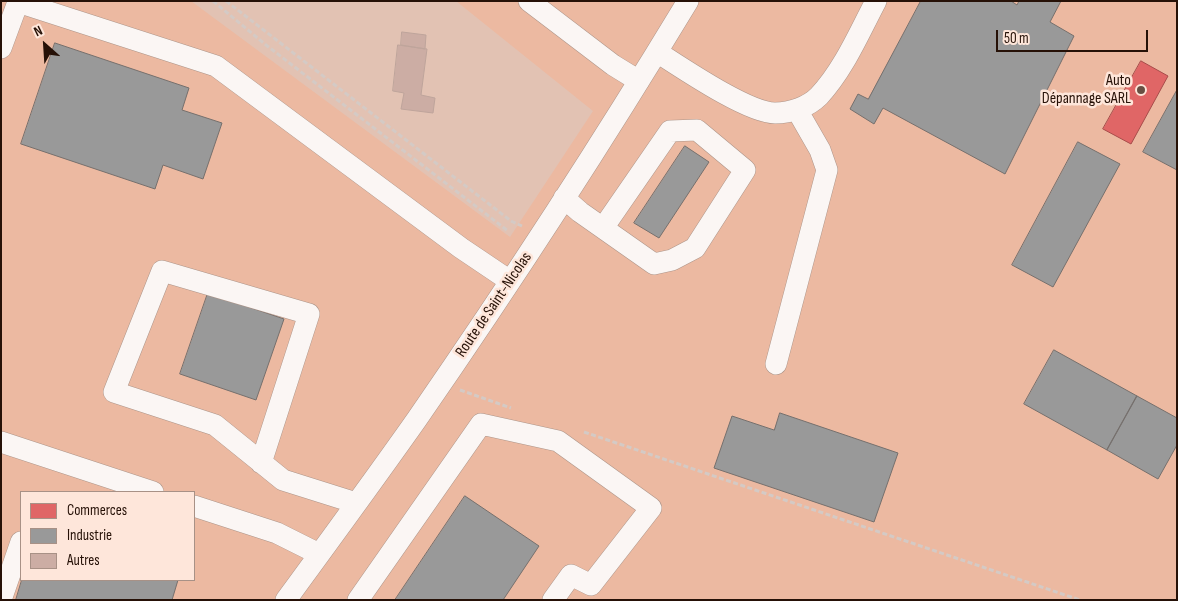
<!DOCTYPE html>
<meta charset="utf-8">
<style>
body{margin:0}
#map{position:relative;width:1178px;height:601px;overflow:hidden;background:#e2c2b3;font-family:"Sofia Sans Condensed",sans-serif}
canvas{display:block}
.frame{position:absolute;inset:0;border:2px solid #261107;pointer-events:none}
.legend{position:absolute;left:20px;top:491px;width:175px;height:90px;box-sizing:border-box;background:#fee6da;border:1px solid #a89186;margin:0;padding:6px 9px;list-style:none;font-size:15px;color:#261107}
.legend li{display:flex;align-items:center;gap:10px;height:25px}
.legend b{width:25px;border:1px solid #a89186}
.north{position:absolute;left:20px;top:20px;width:50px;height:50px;-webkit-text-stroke:4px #fee6da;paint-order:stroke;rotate:334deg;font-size:14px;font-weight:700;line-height:20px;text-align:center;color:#261107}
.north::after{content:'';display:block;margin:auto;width:18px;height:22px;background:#261107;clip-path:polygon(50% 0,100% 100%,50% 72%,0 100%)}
.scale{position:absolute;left:996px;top:30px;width:152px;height:22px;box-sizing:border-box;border:2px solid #261107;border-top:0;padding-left:6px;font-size:15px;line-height:18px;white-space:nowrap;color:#261107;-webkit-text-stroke:4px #fee6da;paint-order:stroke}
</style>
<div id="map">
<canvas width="1178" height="601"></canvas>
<div class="frame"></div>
<ul class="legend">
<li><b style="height:14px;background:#e06666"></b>Commerces</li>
<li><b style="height:14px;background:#999"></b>Industrie</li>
<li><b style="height:14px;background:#ccada4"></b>Autres</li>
</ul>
<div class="north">N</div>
<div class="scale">50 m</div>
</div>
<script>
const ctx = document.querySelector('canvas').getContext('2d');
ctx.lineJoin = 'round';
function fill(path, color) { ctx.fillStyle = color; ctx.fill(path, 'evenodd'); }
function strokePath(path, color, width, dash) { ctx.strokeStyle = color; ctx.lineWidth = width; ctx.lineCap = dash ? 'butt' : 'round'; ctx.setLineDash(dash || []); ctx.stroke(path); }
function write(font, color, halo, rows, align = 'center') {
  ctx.font = font + ' "Sofia Sans Condensed",sans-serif'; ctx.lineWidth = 5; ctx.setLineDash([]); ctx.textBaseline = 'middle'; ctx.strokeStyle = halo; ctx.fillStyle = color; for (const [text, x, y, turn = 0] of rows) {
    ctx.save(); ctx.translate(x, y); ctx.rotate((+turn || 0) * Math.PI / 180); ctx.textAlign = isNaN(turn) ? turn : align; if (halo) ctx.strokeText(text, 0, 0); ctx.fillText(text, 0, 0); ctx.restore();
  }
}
fill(new Path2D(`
 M1,1h190l319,236 83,-126 -137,-110h721v599h-1176zM21,492h173v88h-173z`), '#ecb9a1');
const shops = new Path2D(`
 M1141,61l27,15 -37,68 -28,-15z`);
fill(shops, '#e06666');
strokePath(shops, '#a84c4a', 1);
const industry = new Path2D(`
 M921,1h90l6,4 2,-4h42l-11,21 24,14 -69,138 -122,-66 -9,16 -24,-15 8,-15 10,5z
 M55,43l134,45 -7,22 40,13 -19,56 -40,-14 -8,24 -134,-45z
 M1177,90v80l-34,-18z
 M1078,142l42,22 -67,123 -41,-22z
 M685,146l24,16 -50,76 -25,-15z
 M208,293l76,26 -28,81 -76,-26z
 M1054,350l83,46 -30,54 -83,-46z
 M1137,396l40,22v27l-19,34 -51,-29z
 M780,413l118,40 -24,69 -160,-54 18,-52 42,14z
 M465,496l74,50 -36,54h-108z
 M22,580h156l-6,20h-156z`);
fill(industry, '#999');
strokePath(industry, '#76706d', 1);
const building = new Path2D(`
 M402,32l24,3 -1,14 -24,-4z
 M398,45l29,4 -6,46 14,3 -2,15 -32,-4 3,-16 -11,-2z`);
fill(building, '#ccada4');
strokePath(building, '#bea49b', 1);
const minor = new Path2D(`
 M529,1l84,64 26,16
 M1,48l17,-46 198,64 245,182 49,33
 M657,52c25,16 91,61 118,61 16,0 33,-6 44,-17 25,-27 40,-63 57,-95
 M564,198l16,14 74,52 18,-4 23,-12 50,-78 -48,-40 -27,1 -67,97
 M776,364l51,-194 -7,-20 -23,-40
 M1,442l152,50
 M261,463l48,-149 -147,-43 -48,121 101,33 68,55 73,23
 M194,506l83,27 42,21
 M1,600l20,-58
 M286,600c44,-60 88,-120 131,-181 94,-136 185,-276 271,-418
 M358,600l123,-176 77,17 93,67 -60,77 -20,-10 -18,25`);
strokePath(minor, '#ad9589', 22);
strokePath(new Path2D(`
 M213,1l53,44 242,186
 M226,1l285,220 11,5
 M460,390l51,18
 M584,432l496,168`), '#d4cac5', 3, [5, 2.5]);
strokePath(minor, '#fbf6f4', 21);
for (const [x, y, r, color] of [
 [1141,90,5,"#684f43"]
]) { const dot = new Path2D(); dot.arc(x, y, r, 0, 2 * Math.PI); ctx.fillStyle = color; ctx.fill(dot); strokePath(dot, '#fee6da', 2); }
write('16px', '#261107', '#fee6da', [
 ["Auto",1131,81],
 ["Dépannage SARL",1131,99]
], 'right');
write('16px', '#261107', '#fee6da', [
 ["Route de Saint-Nicolas",494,305,-56]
]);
</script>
